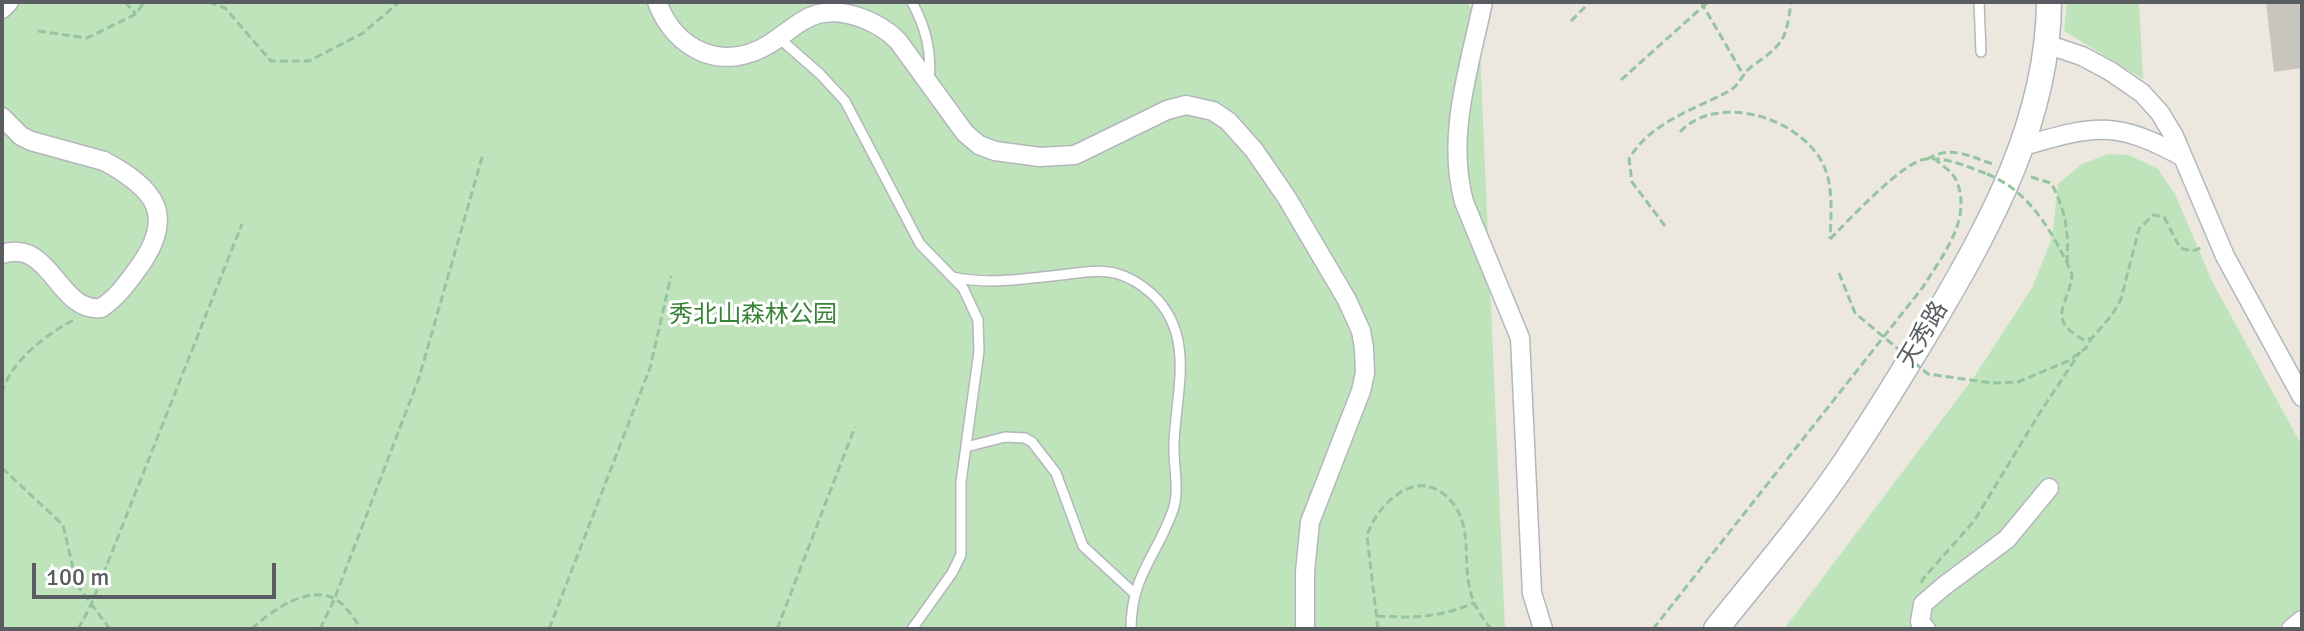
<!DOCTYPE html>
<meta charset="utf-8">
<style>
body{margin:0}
#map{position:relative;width:2304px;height:631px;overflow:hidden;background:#ece8e0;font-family:Signika,sans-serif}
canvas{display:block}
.frame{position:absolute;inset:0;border:4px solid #595d61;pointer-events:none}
.scale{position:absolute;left:32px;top:563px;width:244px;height:36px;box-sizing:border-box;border:4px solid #595d61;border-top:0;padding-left:10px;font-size:24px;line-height:28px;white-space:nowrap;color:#595d61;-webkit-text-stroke:6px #fff;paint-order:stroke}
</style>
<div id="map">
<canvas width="2304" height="631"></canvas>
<div class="frame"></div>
<div class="scale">100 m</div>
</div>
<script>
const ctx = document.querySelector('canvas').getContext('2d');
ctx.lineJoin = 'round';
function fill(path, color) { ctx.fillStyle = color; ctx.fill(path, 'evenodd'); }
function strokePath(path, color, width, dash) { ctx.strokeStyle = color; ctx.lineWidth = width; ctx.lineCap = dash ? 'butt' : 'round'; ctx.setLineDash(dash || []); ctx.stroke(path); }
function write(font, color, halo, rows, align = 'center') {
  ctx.font = font + ' Signika,"Noto Sans SC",sans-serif'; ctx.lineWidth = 6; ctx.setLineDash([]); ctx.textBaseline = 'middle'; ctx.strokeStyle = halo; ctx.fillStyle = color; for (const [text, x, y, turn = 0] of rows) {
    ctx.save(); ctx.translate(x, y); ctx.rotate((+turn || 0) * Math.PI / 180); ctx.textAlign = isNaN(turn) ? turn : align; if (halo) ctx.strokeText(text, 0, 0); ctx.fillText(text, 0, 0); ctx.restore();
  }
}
fill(new Path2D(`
 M2,2h1466l11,26 26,601h-1503z
 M2067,2h72l4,77 -79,-48z
 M2108,154l21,1 29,14 17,25 37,87 90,165v182l-518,1 190,-252 58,-89 20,-50 6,-54 24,-20z`), '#bfe4bc');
fill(new Path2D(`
 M2266,2h36v66l-28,4z`), '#c8c5bf');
const lane = new Path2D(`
 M912,2c14,26 20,50 17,79
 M1979,2l2,50
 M779,38l41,36 25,27 75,143 43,44 15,32 1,31 -18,131v73l-9,18 -40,56
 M952,277c37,8 71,2 109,-2 17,-2 36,-6 54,-2 15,4 26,11 37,21 44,41 24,97 22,149 -1,22 6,47 -1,67 -16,46 -42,65 -42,119
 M966,447l39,-10 20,1 7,4 24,31 27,73 51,47`);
const street = new Path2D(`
 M657,2c19,50 67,71 114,41 16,-10 29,-24 47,-29 26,-7 62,8 80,27l67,92 14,12 16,6 45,6 35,-2 92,-45 19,-5 27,6 15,10 26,29 33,48 60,102 14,31 3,17 1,25 -4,18 -51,131 -5,50v57
 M1483,2c-14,67 -37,133 -19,200l56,136 12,255 11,36
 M2,9l7,-7
 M2046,44l36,12 28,15 32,22 18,20 14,23 51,120 77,141
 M2,117l19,19 10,5 73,20c52,28 72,54 35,106 -11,15 -22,31 -38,41 -43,5 -50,-70 -99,-54
 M2023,146c73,-21 92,-26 160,11
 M1926,629l-6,-7 3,-18 21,-18 63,-47 42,-51
 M2291,629l11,-9`);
const secondary = new Path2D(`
 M1716,629c44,-55 91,-110 130,-168 30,-45 59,-92 87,-139 58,-98 115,-202 116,-320`);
strokePath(lane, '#b3b7bb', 12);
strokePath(street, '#b3b7bb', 21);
strokePath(secondary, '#b2b6bb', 27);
strokePath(new Path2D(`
 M125,2l11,12
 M209,2l16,6 46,53h38l54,-28 33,-28 -3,-3
 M1701,2l43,74
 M1571,21l19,-19
 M38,31l49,7 49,-24 8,-12
 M1621,80l87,-78
 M1680,132c39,-42 128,-12 146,39 7,21 5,46 4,68
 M1927,159c25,-14 41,-3 66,5
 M2031,177l20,6c15,27 18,50 16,80
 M2164,217l16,31 12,3 12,-4
 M1665,226l-33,-44 -3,-23c21,-37 67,-50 102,-69 9,-6 12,-17 20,-23 32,-23 35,-25 40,-65
 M1830,239c18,-18 73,-78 96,-80 21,-2 43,8 61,15
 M2,393c8,-31 44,-59 72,-73
 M2,468l61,57 14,60 33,44
 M1922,583v-3l52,-59 65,-107 41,-62
 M1377,616c40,2 60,2 97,-13
 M78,629l13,-24 151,-381
 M252,629c17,-17 53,-42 79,-32 14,6 22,20 30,32
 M320,629l14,-29 85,-222 64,-224
 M549,629l101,-261 21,-92
 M777,629l78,-202
 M1378,629l-11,-93c9,-30 47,-69 79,-40 27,24 17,57 23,89 3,18 11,30 22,44
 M1653,629l270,-342c19,-31 49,-67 34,-105 -3,-9 -14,-16 -21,-22`), '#96c4a0', 3, [8, 4]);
strokePath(lane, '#fff', 9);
strokePath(street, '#fff', 18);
strokePath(secondary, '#fff', 24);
strokePath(new Path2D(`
 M1987,174c43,17 67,60 85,100 -2,29 -28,45 12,66l8,-2 20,-23 9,-16 18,-70 14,-14 11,2
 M1839,273l16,40 73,61 64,9 26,-1 50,-21 18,-13 5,-9`), '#96c4a0', 3, [8, 4]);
write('24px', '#378336', '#fff', [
 ["秀北山森林公园",753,316]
]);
write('24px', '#595d61', '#fff', [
 ["天秀路",1924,335,-59]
]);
</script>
